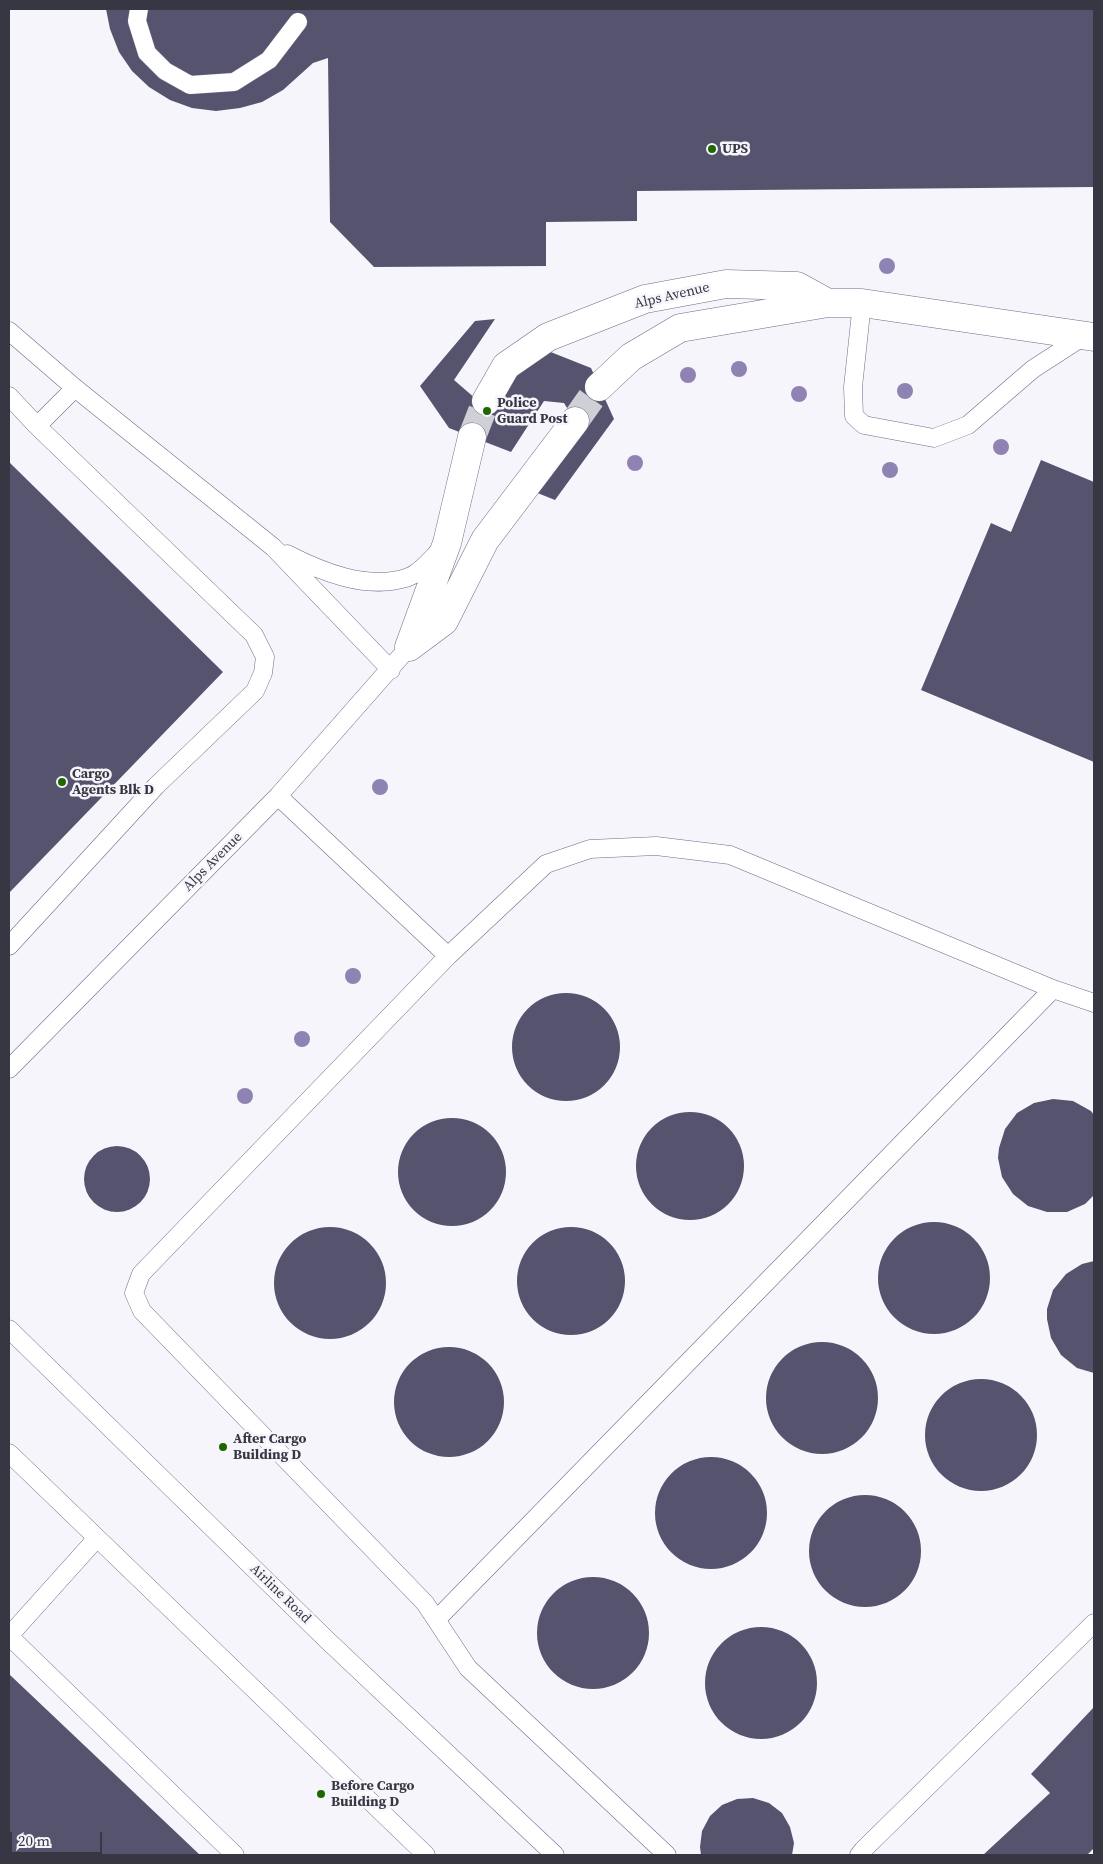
<!DOCTYPE html>
<style>
body{margin:0}
#map{position:relative;width:1103px;height:1864px;overflow:hidden;background:#f5f5fb;font-family:"Source Serif 4",serif}
canvas{display:block}
.frame{position:absolute;inset:0;border:10px solid #373643;pointer-events:none}
.scale{position:absolute;left:10px;top:1832px;width:92px;height:22px;box-sizing:border-box;border:2px solid #373643;border-top:0;padding-left:6px;font-size:15px;line-height:18px;white-space:nowrap;color:#373643;-webkit-text-stroke:4px #f5f5fb;paint-order:stroke}
</style>
<div id="map">
<canvas width="1103" height="1864"></canvas>
<div class="frame"></div>
<div class="scale">20 m</div>
</div>
<script>
const ctx = document.querySelector('canvas').getContext('2d');
ctx.lineJoin = 'round';
function fill(path, color) { ctx.fillStyle = color; ctx.fill(path, 'evenodd'); }
function strokePath(path, color, width, dash) { ctx.strokeStyle = color; ctx.lineWidth = width; ctx.lineCap = dash ? 'butt' : 'round'; ctx.setLineDash(dash || []); ctx.stroke(path); }
function write(font, color, halo, rows, align = 'center') {
  ctx.font = font + ' "Source Serif 4",serif'; ctx.lineWidth = 5; ctx.setLineDash([]); ctx.textBaseline = 'middle'; ctx.strokeStyle = halo; ctx.fillStyle = color; for (const [text, x, y, turn = 0] of rows) {
    ctx.save(); ctx.translate(x, y); ctx.rotate((+turn || 0) * Math.PI / 180); ctx.textAlign = isNaN(turn) ? turn : align; if (halo) ctx.strokeText(text, 0, 0); ctx.fillText(text, 0, 0); ctx.restore();
  }
}
fill(new Path2D(`
 M106,9h988v178l-457,4v30l-91,1v44l-172,1 -44,-45 -2,-164 -15,5 -30,27 -21,12 -22,6 -24,3 -24,-3 -22,-8 -21,-13 -17,-16 -13,-19 -9,-23z
 M495,319l-41,61 22,19 21,4 41,-56 53,21 23,51 -59,81 -20,-8 40,-71 -11,-18 -20,-2 -33,51 -62,-24 -29,-42 55,-65z
 M1041,460l53,22v280l-173,-72 70,-167 20,9z
 M9,462l214,210 -214,221z
 M512 1047a54 54 0 1 1 108 0a54 54 0 1 1-108 0Z
 M1053,1099l20,2 18,10 3,4v80l-9,9 -18,8h-20l-19,-6 -15,-12 -11,-17 -4,-19 1,-10 6,-19 12,-16 17,-10z
 M636 1166a54 54 0 1 1 108 0a54 54 0 1 1-108 0Z
 M398 1172a54 54 0 1 1 108 0a54 54 0 1 1-108 0Z
 M84 1179a33 33 0 1 1 66 0a33 33 0 1 1-66 0Z
 M878 1278a56 56 0 1 1 112 0a56 56 0 1 1-112 0Z
 M274 1283a56 56 0 1 1 112 0a56 56 0 1 1-112 0Z
 M517 1281a54 54 0 1 1 108 0a54 54 0 1 1-108 0Z
 M1094,1261v112l-17,-5 -16,-13 -10,-17 -4,-19v-10l6,-19 13,-16 16,-10z
 M766 1398a56 56 0 1 1 112 0a56 56 0 1 1-112 0Z
 M394 1402a55 55 0 1 1 110 0a55 55 0 1 1-110 0Z
 M925 1435a56 56 0 1 1 112 0a56 56 0 1 1-112 0Z
 M655 1513a56 56 0 1 1 112 0a56 56 0 1 1-112 0Z
 M809 1551a56 56 0 1 1 112 0a56 56 0 1 1-112 0Z
 M537 1633a56 56 0 1 1 112 0a56 56 0 1 1-112 0Z
 M705 1683a56 56 0 1 1 112 0a56 56 0 1 1-112 0Z
 M9,1674l191,181h-191z
 M1094,1707v141l-7,7h-104l67,-62 -19,-19z
 M753,1798l16,5 13,10 8,14 4,16 -2,12h-91l-1,-8 2,-16 8,-15 12,-11 15,-6z`), '#56536f');
strokePath(new Path2D(`
 M575,421l24,-34
 M472,437l14,-36`), '#cfcfd6', 28, [28, 14]);
const lane = new Path2D(`
 M139,9l-2,12 10,32 18,18 25,14 44,-3 35,-22 29,-38
 M862,303l-9,84 1,29 10,9 70,13 34,-13 65,-56 51,-33
 M9,331l66,57 198,159 118,123
 M9,396l28,30 217,209 11,22 -2,16 -8,18 -99,95 -147,160
 M37,426l38,-38
 M287,554c35,18 79,36 119,24 3,-2 7,-2 10,-5 9,-6 17,-16 25,-24
 M278,796l170,160
 M9,1069l269,-273 131,-149
 M9,1329l318,311 228,215
 M9,1453l417,402
 M436,1620l617,-631
 M9,1636l226,219
 M9,1636l88,-98
 M667,1855l-199,-187 -43,-65 -283,-292 -8,-18 7,-19 307,-318 98,-92 44,-15 66,-3 74,9 323,134 41,14
 M859,1855l4,-5 231,-227`);
const secondary = new Path2D(`
 M599,387l32,-30 49,-29 148,-25h34l232,34
 M486,401l20,-35 42,-29 97,-38 81,-15 71,2 31,17
 M409,647l35,-26 41,-81 90,-119
 M409,647l38,-104 25,-106`);
strokePath(lane, '#6f6c89', 19);
strokePath(secondary, '#6f6c89', 29);
strokePath(lane, '#fff', 18);
strokePath(secondary, '#fff', 28);
ctx.fillStyle = '#8f83b3';
for (const [x, y] of [
 [887,266],
 [739,369],
 [688,375],
 [905,391],
 [799,394],
 [1001,447],
 [635,463],
 [890,470],
 [380,787],
 [353,976],
 [302,1039],
 [245,1096]
]) { ctx.beginPath(); ctx.arc(x, y, 8, 0, 2 * Math.PI); ctx.fill(); }
for (const [x, y, r, color] of [
 [712,149,5,"#1f6700"],
 [487,411,5,"#1f6700"],
 [62,782,5,"#1f6700"],
 [223,1447,5,"#1f6700"],
 [321,1794,5,"#1f6700"]
]) { const dot = new Path2D(); dot.arc(x, y, r, 0, 2 * Math.PI); ctx.fillStyle = color; ctx.fill(dot); strokePath(dot, '#f5f5fb', 2); }
write('bold 14px', '#373643', '#f5f5fb', [
 ["UPS",722,149],
 ["Police",497,403],
 ["Guard Post",497,419],
 ["Cargo",72,774],
 ["Agents Blk D",72,790],
 ["After Cargo",233,1439],
 ["Building D",233,1455],
 ["Before Cargo",331,1786],
 ["Building D",331,1802]
], 'left');
write('14px', '#373643', '#f5f5fb', [
 ["Alps Avenue",672,296,-13],
 ["Alps Avenue",213,862,-45],
 ["Airline Road",280,1594,44]
]);
</script>
